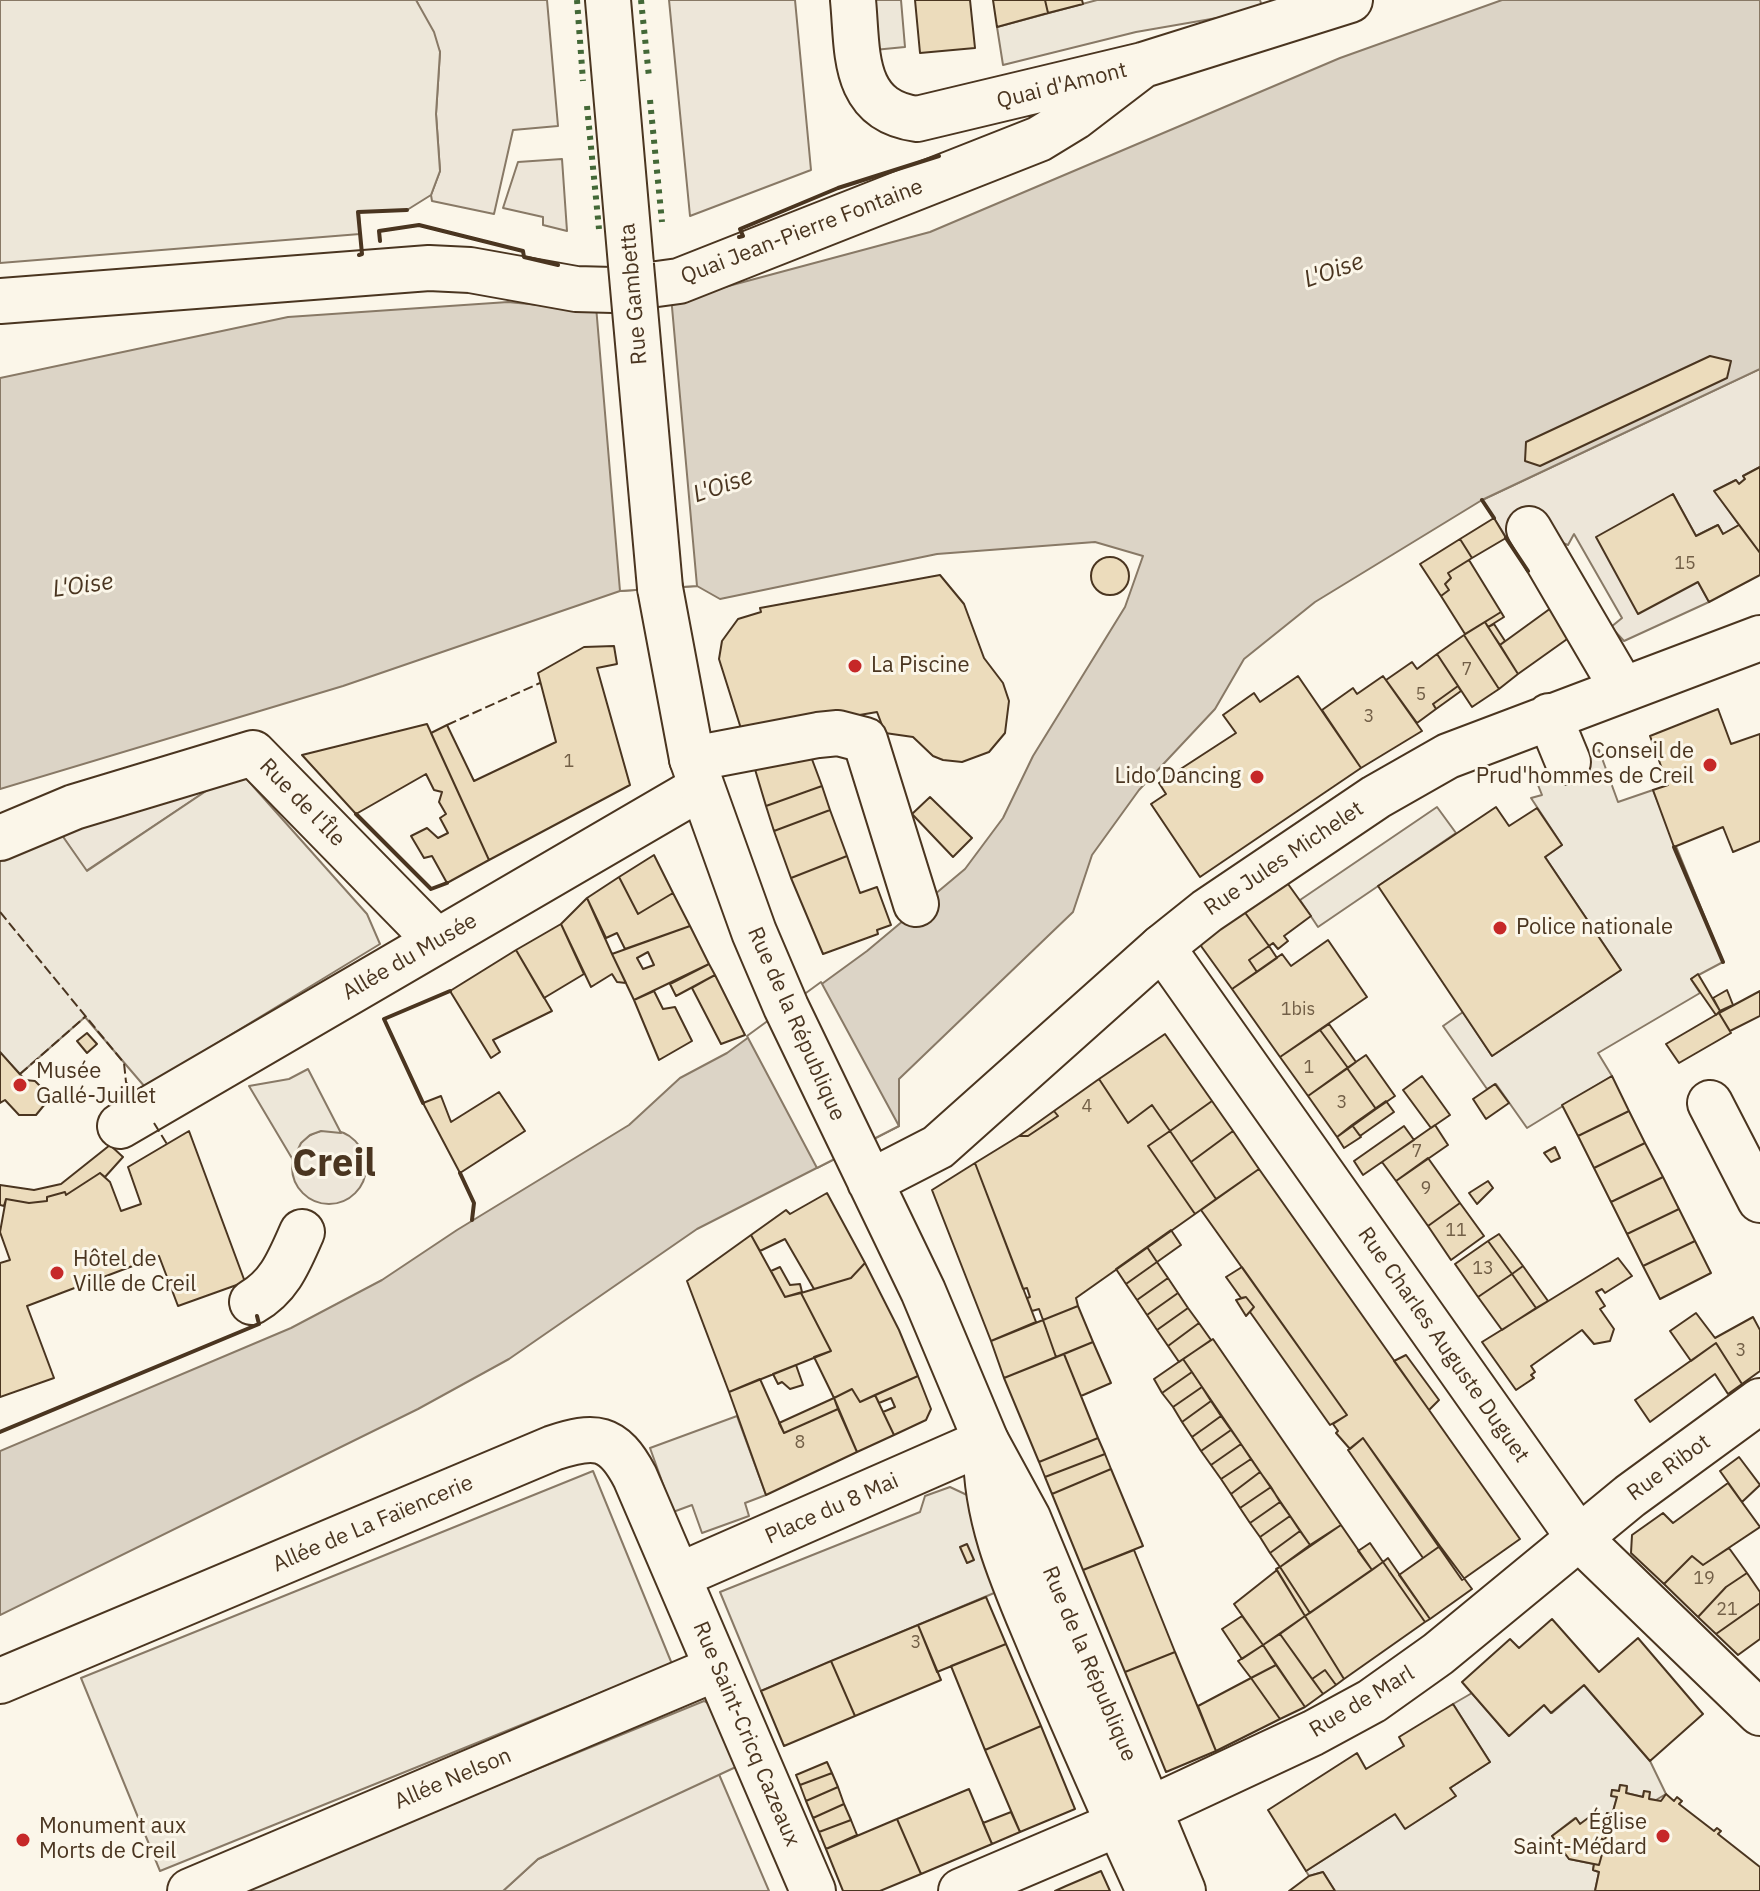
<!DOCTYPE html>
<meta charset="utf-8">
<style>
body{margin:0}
canvas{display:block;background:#fbf6e9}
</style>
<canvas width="1760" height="1891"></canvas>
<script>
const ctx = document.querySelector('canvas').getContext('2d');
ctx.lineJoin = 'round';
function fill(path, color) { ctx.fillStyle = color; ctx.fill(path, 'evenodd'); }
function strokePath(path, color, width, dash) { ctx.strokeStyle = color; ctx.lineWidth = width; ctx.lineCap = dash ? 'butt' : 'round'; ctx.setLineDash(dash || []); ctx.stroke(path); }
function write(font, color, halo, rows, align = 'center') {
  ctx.font = font + ' "IBM Plex Sans",sans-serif'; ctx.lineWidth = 6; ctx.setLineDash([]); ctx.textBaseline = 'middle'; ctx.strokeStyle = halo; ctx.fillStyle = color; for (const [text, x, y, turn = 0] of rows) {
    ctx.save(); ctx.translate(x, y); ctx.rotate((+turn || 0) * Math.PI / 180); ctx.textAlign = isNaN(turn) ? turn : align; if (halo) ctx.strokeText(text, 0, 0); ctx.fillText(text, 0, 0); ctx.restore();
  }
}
const green = new Path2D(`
 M416,0h131l11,126 -45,4 -19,84 -62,-13 -1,-6 9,-24 -4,-57 4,-62z
 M669,0h126l16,170 -121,46z
 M562,159l5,72 -24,-6v-8l-40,-9 15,-46z
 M1760,369v98l-17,9 2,3 -6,5 -3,-4 -21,11 24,34 -16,9 -5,-9 -22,11 -23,-42 25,88 11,20 -85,39 -13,-14 11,-9 -48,-84 -6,11 -18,-7 -22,33 -46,-71z
 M221,781l-135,90 -27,-40z
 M292 1167a37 37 0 1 1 74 0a37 37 0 1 1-74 0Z
 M718,1772l51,119h-266l35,-32z`);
fill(green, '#ede6d9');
strokePath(green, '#887966', 2);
const parking = new Path2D(`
 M0,0h416l18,32 6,20 -4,62 4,57 -9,24 -24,15 -48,2 1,22 -360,29z
 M870,0h31l4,47 -31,3z
 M1097,0h163l3,10 -127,22 -133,33 -6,-38z
 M1599,750l19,52 35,-12 70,172 -32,17 9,14 -102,60 14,23 -85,52 -31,-44 -9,5 -44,-63 20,-14 29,44 129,-86 -76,-113 17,-12 -31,-47 11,-3 -8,-20z
 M243,775l124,139 13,30 -235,143 -60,-70 -65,57 -20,-21v-196l59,-26 28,40 134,-90z
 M1437,807l19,26 -138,94 -18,-27z
 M308,1069l33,64 -20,-2 -11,4 -9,8 -8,17 -44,-74 40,-7z
 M737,1416l29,79 -21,8 4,13 -47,17 -10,-28 -19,7 -23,-64z
 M593,1471l79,193 -512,207 -79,-193z
 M950,1487l17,8 39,93 -245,103 -41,-99 200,-80 5,-16z
 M1584,1685l66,76 16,33 -10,6 -7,-1 -5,-8 -1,6 -17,-4 1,-6 -7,-2 -1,6 -7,-1 5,7 -5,18 -5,-2 -2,6 -25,5 -5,-6 -23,18 17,23 25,5 -1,6 6,2 -4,19h-260l-12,-19 -14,4 -3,-5 89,-57 11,14 49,-32 -5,-8 40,-26 -37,-58 19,-11 37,43 35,-31 8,8z
 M704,1701l7,4 27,61 -200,93 -35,32h-265z`);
fill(parking, '#ede7d9');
strokePath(parking, '#887966', 2);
const water = new Path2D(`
 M1502,0h258v369l-278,131 -167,102 -71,57 -29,50 -76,81 -47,65 -19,57 -174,167v47l-202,103 -188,130 -91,50 -418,206v-164l291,-123 91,-48 75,-50 172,-105 51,-47 47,-25 140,-102 98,-82 38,-51 30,-62 92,-149 18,-51 -48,-14 -158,12 -217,45 -23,-13 -77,5 -277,95 -343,103v-411l288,-61 220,-15 92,9 80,-12 250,-67 410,-174z`);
fill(water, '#dcd4c6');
strokePath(water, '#887966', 2);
const pier = new Path2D(`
 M671,296l26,290 -77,5 -24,-285z
 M821,982l78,144 -82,42 -70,-132z`);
fill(pier, '#fbf6e9');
strokePath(pier, '#887966', 2);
const building = new Path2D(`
 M915,0h55l5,48 -55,5z
 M993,0h52l3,13 -51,14z
 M1045,0h37l1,4 -35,9z
 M1710,356l21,5 -4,17 -187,88 -15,-5 1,-19z
 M1760,467v86l-46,-62 22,-11 3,4 6,-5 -2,-3z
 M1673,494l23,42 22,-11 5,9 16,-9 21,28v22l-51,27 -11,-20 -60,32 -42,-77z
 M1494,518l12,20 -34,20 -12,-19z
 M1460,539l12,19 -24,15 3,5 -6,6 4,6 -8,6 -21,-32z
 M1091 576a19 19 0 1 1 38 0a19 19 0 1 1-38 0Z
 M1469,560l32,52 -36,22 -24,-38 8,-6 -4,-6 6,-6 -3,-5z
 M940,575l24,29 20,54 19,25 6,18 -4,32 -16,19 -27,10 -19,-2 -10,-4 -20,-19 -28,-4 -8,-21 -134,23 -24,-76 3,-18 16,-22 23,-7 -1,-4z
 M1551,608l19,29 -52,37 -18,-29z
 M1501,612l3,5 -16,10 -3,-5z
 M1485,622l33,52 -19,15 -35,-54z
 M1494,624l11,17 -5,4 -12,-18z
 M1464,635l35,54 -27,18 -35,-53z
 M614,646l3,18 -20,4 33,117 -141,75 -58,-127 16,-8 27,56 82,-39 -18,-69 46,-26z
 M1437,654l21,32 -25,18 3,5 -19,14 -31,-43 26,-18 5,7z
 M1298,676l63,92 -161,109 -49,-73 15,-10 -7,-11 77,-50 -13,-18 31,-22 6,9z
 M1383,676l39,55 -61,37 -39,-58 31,-22 4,6z
 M1458,686l3,5 -25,18 -3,-5z
 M1718,709l13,35 29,-10v107l-27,11 -10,-25 -49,20 -21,-57 15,-5 -18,-49z
 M427,724l62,136 -42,23 -15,-27 -8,2 -13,-22 16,-8 11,10 10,-5 -8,-15 6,-4 -7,-12 3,-10 -8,-2 -8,-16 -70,40 -54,-59z
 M807,746l15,40 -56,20 -15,-50z
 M822,786l8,24 -56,21 -8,-25z
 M930,797l42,41 -19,19 -41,-43z
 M1496,807l13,19 28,-18 25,37 -17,12 76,113 -129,86 -114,-170z
 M830,810l17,46 -56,22 -17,-47z
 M654,855l19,38 -35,21 -19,-37z
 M847,856l13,37 17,-6 14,38 -14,5 1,4 -55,20 -32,-76z
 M619,877l19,37 35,-21 17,33 -65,23 -8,-16 -11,5 -19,-40z
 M1283,877l28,39 -27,20 4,5 -10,8 -5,-6 -4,3 -28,-39z
 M587,898l25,56 14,29 -9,-1 -5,-8 -21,13 -30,-63z
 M1241,907l28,39 -20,14 8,12 -25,17 -31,-43 6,-16z
 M561,924l23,50 -40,24 -28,-48z
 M690,926l19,38 -75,36 -22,-46zM648,952l6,13 -11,4 -6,-11z
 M1328,940l39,57 -87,60 -48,-68 50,-35 9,12z
 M1269,946l8,12 -20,14 -8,-12z
 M516,950l36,61 -59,29 7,12 -9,6 -41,-67z
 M709,964l6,11 -39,21 -6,-12z
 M1698,974l22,37 -4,4 -25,-36z
 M715,975l30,60 -24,9 -29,-56z
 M1727,990l6,15 -13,6 -7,-13z
 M654,991l9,18 12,-2 17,34 -33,19 -25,-60z
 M1760,991v25l-30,15 -11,-18z
 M1719,1013l12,20 -52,30 -13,-19z
 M1329,1024l27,38 -8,6 -28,-38z
 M1320,1030l28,38 -40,28 -28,-39z
 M87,1033l10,11 -10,9 -10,-12z
 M1165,1034l47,67 -42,30 -18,-26 -24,18 -29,-44z
 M0,1052l25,28 10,1 9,9 1,14 -9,11h-17l-14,-15 -5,3z
 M1366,1055l29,41 -19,13 -29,-41z
 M1347,1068l29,41 -39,28 -29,-41z
 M1422,1076l28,39 -19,13 -28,-38z
 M1612,1076l17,35 -51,25 -16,-31z
 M1099,1079l29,44 24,-18 18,26 -22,15 47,68 -119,84 2,8 -35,14 -4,-11 -7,2 -5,-13 3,-1 -3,-9 -4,1 -48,-126 44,-27h9l30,-20 -4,-5z
 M1495,1084l14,19 -23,16 -13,-20z
 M499,1092l26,39 -65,42 -37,-70 18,-7 10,26z
 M1212,1101l21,30 -42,31 -21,-31z
 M1386,1101l8,11 -34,24 -8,-11z
 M1054,1111l4,5 -30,20h-9z
 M1629,1111l16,32 -51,25 -16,-32z
 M1352,1125l9,12 -17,11 -7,-11z
 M1435,1125l13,20 -52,36 -14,-19z
 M1404,1126l10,14 -51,35 -9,-14z
 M189,1131l56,151 -67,24 -19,-50 -132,50 27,72 -54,19v-134l10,-3 -10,-28 6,-33 23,4 18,-2v-4l18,-5 1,3 34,-22 10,9 11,29 20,-7 -13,-37z
 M1170,1131l46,68 -21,15 -47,-68z
 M1233,1131l26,38 -43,30 -25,-37z
 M1645,1143l18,34 -52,25 -17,-34z
 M110,1145l13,12 -18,20 -5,-4 -34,22 -1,-3 -18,5v4l-18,2 -23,-4 -2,7 -4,-1v-20l34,5 27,-6z
 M1555,1147l5,11 -9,4 -7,-9z
 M1428,1158l32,45 -32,23 -32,-45z
 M975,1163l61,159 -45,19 -59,-151z
 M1259,1169l261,370 -58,41 -99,-142 -13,11 -14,-16 2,-2 -5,-7 14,-9 -146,-205z
 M1663,1177l16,32 -52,25 -16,-32z
 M1488,1181l5,7 -16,16 -8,-11z
 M827,1193l38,70 -14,15 -37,11 -29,-50 -25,12 -9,-16 35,-25 4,4z
 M1460,1203l24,33 -33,24 -23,-34z
 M1679,1209l16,32 -52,25 -16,-32z
 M1171,1230l10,15 -24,17 -10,-15z
 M1499,1234l24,32 -11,8 -24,-33z
 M751,1235l34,62 16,-4 30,58 -102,41 -42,-111z
 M1488,1241l24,33 -34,23 -23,-33z
 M1695,1241l16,32 -51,26 -17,-33z
 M1147,1247l10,15 -31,22 -10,-15z
 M1618,1258l14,18 -27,17 -3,-4 -6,3 9,14 -5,3 14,20 -4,12 -16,3 -12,-14 -51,36 4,6 -4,3 3,3 -18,12 -34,-48z
 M1157,1262l11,16 -31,22 -11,-16z
 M865,1263l34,67 19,46 -58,26 -8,-13 -18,9 -20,-41 17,-6 -30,-58 50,-15z
 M1523,1266l25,35 -12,7 -24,-34z
 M780,1267l10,18 10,-1 2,8 -17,5 -14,-26z
 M1242,1267l105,148 -17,10 -80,-113 4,-5 -8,-10 -5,1 -15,-21z
 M1512,1274l24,34 -34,22 -24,-33z
 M1168,1278l10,15 -31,22 -10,-15z
 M1178,1293l10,15 -31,22 -10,-15z
 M1246,1297l8,10 -8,9 -10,-16z
 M1078,1306l15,36 -37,15 -13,-37z
 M1188,1308l11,15 -31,23 -11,-16z
 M1696,1313l19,25 38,-21 7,13v41l-18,13 -26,-41 -25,18 -21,-30z
 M1043,1320l13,37 -52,21 -13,-37z
 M1199,1323l12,17 -32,22 -11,-16z
 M1213,1339l128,186 -31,20 -127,-186z
 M1093,1342l18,41 -30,13 -17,-42z
 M1716,1343l26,41 -14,10 -13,-20 -65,48 -15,-22z
 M1064,1354l34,84 -59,24 -35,-84z
 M1406,1355l33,45 -10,10 -35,-49z
 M1183,1359l9,13 -30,21 -8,-14z
 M796,1365l7,20 -13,4 -8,-7 -4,2 -5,-10z
 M1192,1372l10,15 -29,20 -11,-14z
 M918,1376l13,33 -5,11 -32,15 -11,-23 12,-5 -4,-9 -12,5 -4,-8z
 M760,1379l24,54 54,-24 19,43 -91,43 -37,-103z
 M1202,1387l9,14 -29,21 -9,-15z
 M852,1389l8,13 15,-7 19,40 -37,17 -23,-54z
 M834,1398l4,11 -54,24 -5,-10z
 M1211,1401l10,15 -29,21 -10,-15z
 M1221,1416l10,14 -30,21 -9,-14z
 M1231,1430l10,14 -30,21 -10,-14z
 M1098,1438l7,16 -60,23 -6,-15z
 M1363,1438l77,108 -17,12 -75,-108z
 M1241,1444l10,15 -30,20 -10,-14z
 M1105,1454l6,15 -59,25 -7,-17z
 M1739,1457l21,28 -18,17 -22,-31z
 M1251,1459l9,13 -29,22 -10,-15z
 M1111,1469l32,77 -60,24 -31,-76z
 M1260,1472l11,15 -31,21 -9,-14z
 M1728,1483l32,44 -57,38 -11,-9 -28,28 -33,-31 1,-18 31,-22 10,10z
 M1271,1487l9,15 -30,21 -10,-15z
 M1280,1502l10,14 -30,21 -10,-14z
 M1290,1516l10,15 -30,22 -10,-16z
 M1341,1525l31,45 -62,43 -30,-46z
 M1300,1531l10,14 -30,22 -10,-14z
 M1370,1543l13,19 -11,8 -14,-19z
 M967,1544l7,16 -7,3 -7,-16z
 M1440,1546l32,43 -42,30 -31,-44z
 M1729,1548l18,25 -21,14 -28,30 -34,-33 28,-28 11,9z
 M1134,1550l41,102 -50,20 -42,-102z
 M1388,1558l42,61 -5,3 -42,-60z
 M1383,1562l42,60 -81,57 -39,-63z
 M1280,1567l30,46 -5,3 -29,-47z
 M1277,1570l28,46 -42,29 -29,-41z
 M1747,1573l13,19v11l-44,31 -18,-17 28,-30z
 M986,1597l20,47 -69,28 -19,-47z
 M1760,1603v36l-22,16 -22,-21z
 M1242,1616l21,29 -21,14 -20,-30z
 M1305,1616l39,63 -8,6 -11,-15 -13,9 -32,-45z
 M1552,1619l47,53 39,-34 65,76 -53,47 -66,-76 -33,28 -7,-8 -35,31 -47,-54 48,-43 9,9z
 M918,1625l23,55 -86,36 -24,-55z
 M1280,1634l43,60 -18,13 -42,-62z
 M1006,1644l35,82 -56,24 -34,-84z
 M1263,1645l13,20 -25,13 -13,-17z
 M1175,1652l41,99 -50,21 -41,-100z
 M831,1661l24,55 -71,30 -23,-55z
 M1276,1665l29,42 -25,12 -29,-41z
 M1325,1670l11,15 -13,9 -11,-15z
 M1251,1678l29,41 -64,32 -18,-45z
 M1453,1704l37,58 -40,26 6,8 -51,33 -10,-15 -89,57 -38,-61 89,-57 9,16 38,-23 -5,-9z
 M1041,1726l34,83 -55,23 -35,-82z
 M827,1762l5,11 -32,12 -4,-10z
 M832,1773l6,14 -32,14 -6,-16z
 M1620,1785l7,1 -1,7 17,4 1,-6 6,1 -1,7 12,2 5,-7 8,7 3,-4 5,4 -3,3 35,27 3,-3 4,3 -3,3 42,33v24h-165l4,-19 -6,-2 1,-6 5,1 5,-18 -6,-2 1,-7 6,2 5,-20 -5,-1 2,-6 5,2 5,-18 -6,-1 1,-6 7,1z
 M838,1787l6,17 -31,14 -7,-17z
 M969,1789l23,55 -71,30 -24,-55z
 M844,1804l7,16 -32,12 -6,-14z
 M1011,1812l9,20 -28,12 -9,-21z
 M1592,1815l18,5 -5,20 -6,-2 -1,7 6,2 -5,18 -30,-6 -17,-23 24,-18 4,6z
 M897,1819l24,55 -41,17h-37l-17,-42z
 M851,1820l6,15 -31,14 -7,-17z
 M1101,1871l9,20h-55l11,-5z
 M1323,1872l12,19h-46l20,-15z`);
fill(building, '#ecdcbc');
strokePath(building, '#4a3520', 2);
const minor = new Path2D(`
 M853,0c5,51 -2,110 64,119l226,-54 207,-65
 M0,301l429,-33 41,2 106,19 37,1 66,-9 360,-142 36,-22 68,-52
 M1529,529l93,159
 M1549,716l19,46
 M692,759l126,-24 20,-2 27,7 51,164
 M0,838l74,-31 179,-54 184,188
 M1162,947l45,-36 169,-114 72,-41 312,-118
 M1710,1103l50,97
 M120,1126l580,-338
 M252,1302c28,-16 37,-41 50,-70
 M678,1576l308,-135
 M0,1681l553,-233c42,-14 60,-13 82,29l178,414
 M190,1891l527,-223
 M961,1891l157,-67`);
const major = new Path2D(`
 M608,0l23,265
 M660,588l32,171 62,173 32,75 137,284 63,150 42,77 155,373
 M870,1182l68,-35 224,-200 417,591 181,175
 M986,1451c0,77 33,141 61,210 33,77 67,154 102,230
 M1118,1824l195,-91 59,-32 66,-47 192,-158 130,-95`);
strokePath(minor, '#4a3520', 48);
strokePath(major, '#4a3520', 48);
strokePath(minor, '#fbf6e9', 44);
strokePath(major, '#fbf6e9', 44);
const majorBridge = new Path2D(`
 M631,265l29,323`);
strokePath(majorBridge, '#4a3520', 48, []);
strokePath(majorBridge, '#fbf6e9', 44);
strokePath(new Path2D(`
 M577,0l6,81
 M641,0l8,77
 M650,100l12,122
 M587,106l12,123`), '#436837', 6, [4, 6]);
strokePath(new Path2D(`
 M447,725l93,-42
 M0,912l124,151 2,19 10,15
 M20,1074l66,-58
 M154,1123l13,21`), '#4a3520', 2, [10, 4]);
strokePath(new Path2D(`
 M739,237l4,-1 -3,-7 98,-41 101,-32
 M380,241l-1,-10 40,-6 104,26 1,6 34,8
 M359,255l3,-1 -4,-42 49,-2
 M1482,500l12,18
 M1506,538l22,33
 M356,814l75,75 16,-6
 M1674,847l49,115
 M423,1103l-39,-84 66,-28
 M460,1173l14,30 -2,17
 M0,1432l259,-108 -2,-8`), '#4a3520', 4);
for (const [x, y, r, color] of [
 [855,666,8,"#c62828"],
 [1710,765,8,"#c62828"],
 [1257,777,8,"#c62828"],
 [1500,928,8,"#c62828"],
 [20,1085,8,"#c62828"],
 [57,1273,8,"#c62828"],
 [1663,1836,8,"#c62828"],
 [23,1840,8,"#c62828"]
]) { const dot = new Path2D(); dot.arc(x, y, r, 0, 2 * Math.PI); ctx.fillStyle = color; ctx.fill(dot); strokePath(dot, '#fbf6e9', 3); }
write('18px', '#725f47', null, [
 ["15",1685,564],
 ["7",1467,670],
 ["5",1421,695],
 ["3",1369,717],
 ["1",569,762],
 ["1bis",1298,1010],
 ["1",1309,1068],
 ["3",1342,1103],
 ["4",1087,1107],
 ["7",1417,1152],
 ["9",1426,1189],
 ["11",1456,1231],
 ["13",1483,1269],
 ["3",1741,1351],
 ["8",800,1443],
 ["19",1704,1579],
 ["21",1727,1610],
 ["3",916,1643]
]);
write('22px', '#4a3520', '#fbf6e9', [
 ["Quai d'Amont",1062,86,-14],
 ["Quai Jean-Pierre Fontaine",802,232,-21],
 ["Rue Gambetta",634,294,-95],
 ["Rue de l'Île",302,803,46],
 ["Rue Jules Michelet",1284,859,-34],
 ["Allée du Musée",410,957,-30],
 ["Rue de la République",796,1024,66],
 ["Rue Charles Auguste Duguet",1443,1345,55],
 ["Rue Ribot",1669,1468,-36],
 ["Place du 8 Mai",832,1509,-24],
 ["Allée de La Faïencerie",373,1524,-23],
 ["Rue de la République",1089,1664,67],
 ["Rue de Marl",1362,1702,-31],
 ["Rue Saint-Cricq Cazeaux",746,1734,67],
 ["Allée Nelson",453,1779,-23]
]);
write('22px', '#4a3520', '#fbf6e9', [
 ["La Piscine",871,666],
 ["Conseil de",1694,752,"right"],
 ["Prud'hommes de Creil",1694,777,"right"],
 ["Lido Dancing",1241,777,"right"],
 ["Police nationale",1516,928],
 ["Musée",36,1072],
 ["Gallé-Juillet",36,1097],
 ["Hôtel de",73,1260],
 ["Ville de Creil",73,1285],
 ["Église",1647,1823,"right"],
 ["Saint-Médard",1647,1848,"right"],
 ["Monument aux",39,1827],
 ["Morts de Creil",39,1852]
], 'left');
write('italic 24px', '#4a3520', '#fbf6e9', [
 ["L'Oise",1334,271,-19],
 ["L'Oise",723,486,-19],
 ["L'Oise",83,586,-8]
]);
write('bold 38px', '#4a3520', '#fbf6e9', [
 ["Creil",334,1165]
]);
</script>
